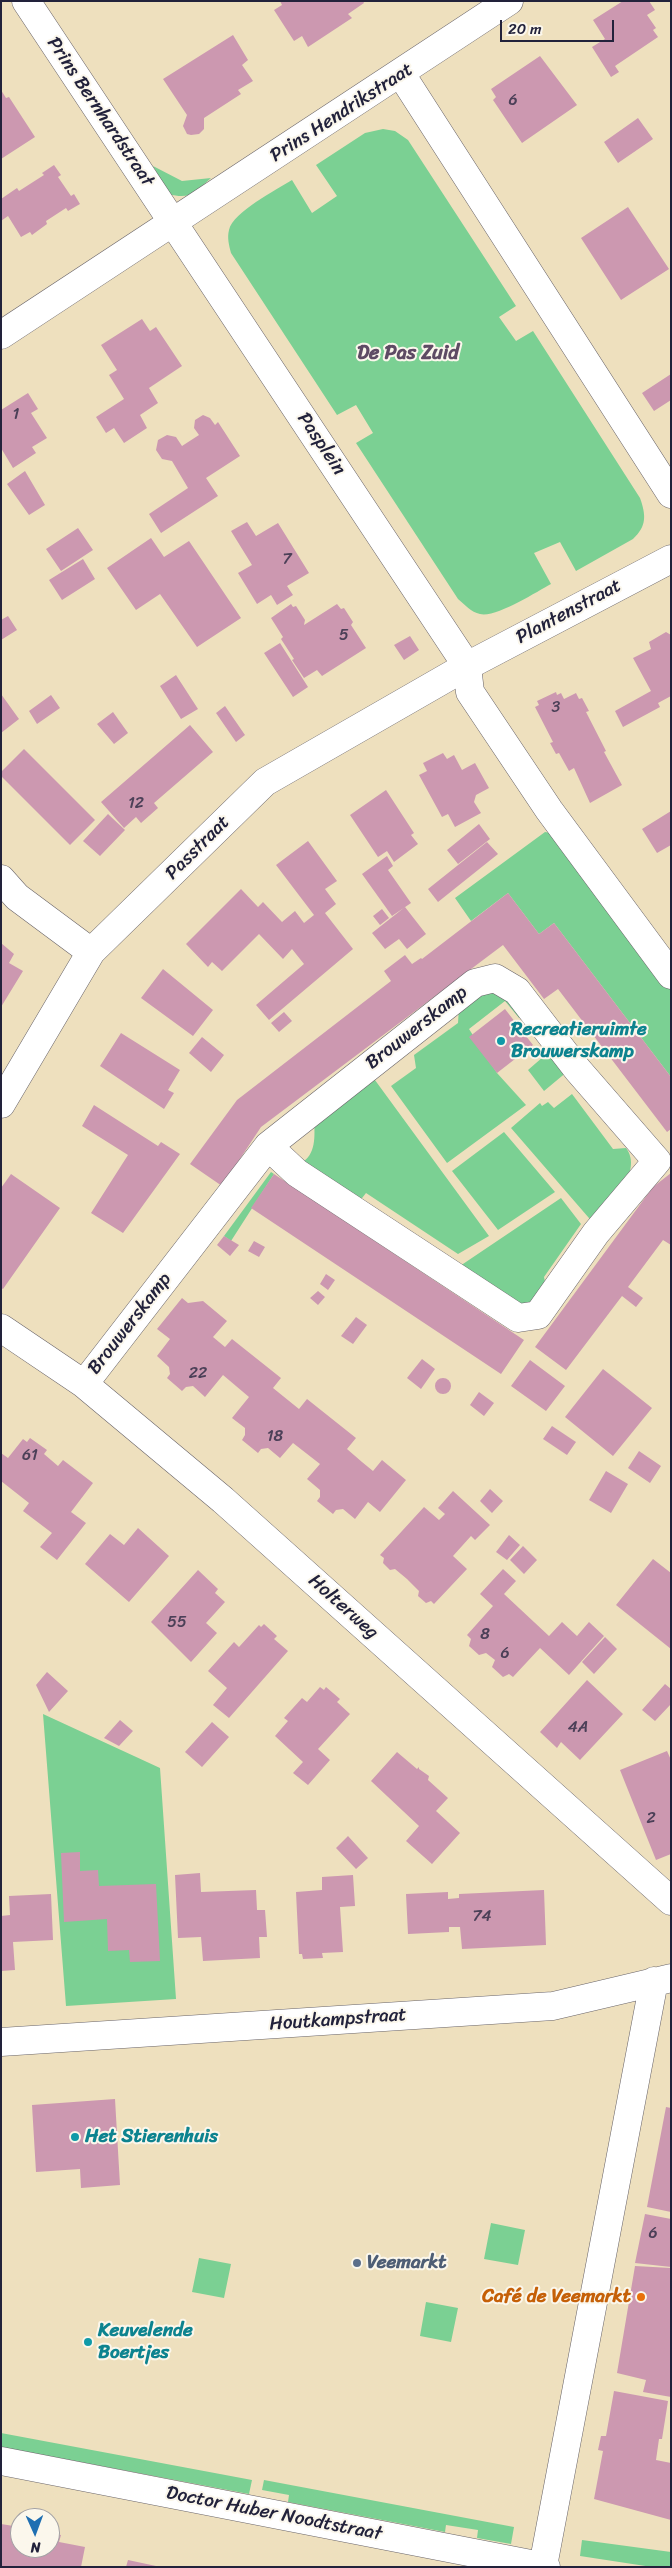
<!DOCTYPE html>
<meta charset="utf-8">
<style>
body{margin:0}
#map{position:relative;width:672px;height:2568px;overflow:hidden;background:#eee0be;font-family:Sriracha,sans-serif}
canvas{display:block}
.frame{position:absolute;inset:0;border:2px solid #22223b;pointer-events:none}
.north{position:absolute;left:10px;top:2508px;width:50px;height:50px;box-sizing:border-box;background:#fbf7ec;border:1px solid #a4a2a5;border-radius:50%;rotate:178deg;font-size:14px;font-weight:700;line-height:20px;text-align:center;color:#22223b}
.north::after{content:'';display:block;margin:auto;width:18px;height:22px;background:#1f6fb2;clip-path:polygon(50% 0,100% 100%,50% 72%,0 100%)}
.scale{position:absolute;left:500px;top:20px;width:114px;height:22px;box-sizing:border-box;border:2px solid #22223b;border-top:0;padding-left:6px;font-size:15px;line-height:18px;white-space:nowrap;color:#22223b;-webkit-text-stroke:4px #fbf7ec;paint-order:stroke}
</style>
<div id="map">
<canvas width="672" height="2568"></canvas>
<div class="frame"></div>
<div class="north">N</div>
<div class="scale">20 m</div>
</div>
<script>
const ctx = document.querySelector('canvas').getContext('2d');
ctx.lineJoin = 'round';
function fill(path, color) { ctx.fillStyle = color; ctx.fill(path, 'evenodd'); }
function strokePath(path, color, width, dash) { ctx.strokeStyle = color; ctx.lineWidth = width; ctx.lineCap = dash ? 'butt' : 'round'; ctx.setLineDash(dash || []); ctx.stroke(path); }
function write(font, color, halo, rows, align = 'center') {
  ctx.font = font + ' Sriracha,sans-serif'; ctx.lineWidth = 4; ctx.setLineDash([]); ctx.textBaseline = 'middle'; ctx.strokeStyle = halo; ctx.fillStyle = color; for (const [text, x, y, turn = 0] of rows) {
    ctx.save(); ctx.translate(x, y); ctx.rotate((+turn || 0) * Math.PI / 180); ctx.textAlign = isNaN(turn) ? turn : align; if (halo) ctx.strokeText(text, 0, 0); ctx.fillText(text, 0, 0); ctx.restore();
  }
}
fill(new Path2D(`
 M383,129l12,2 13,9 108,166 -17,11 17,24 17,-10 107,167c6,17 7,28 -7,41l-57,32 -16,-29 -26,11 17,31c-15,8 -55,34 -71,30 -9,-2 -15,-9 -22,-15l-102,-156 17,-10 -17,-28 -19,10 -106,-162c-2,-8 -4,-15 -2,-23 4,-18 47,-40 63,-50l20,33 25,-17 -21,-31 49,-32z
 M153,166l29,15 29,-3c-15,14 -21,22 -42,16z
 M545,832l6,1 120,153v91l-117,-154 -15,11 -31,-41 -37,28 -16,-23z
 M494,989l29,24 -4,5 -14,-17 -36,28 28,44 29,32 -79,58 -56,-77 25,-18 -2,-13 44,-32 1,-16z
 M551,1050l17,21 -24,20 -16,-21z
 M372,1076l117,160 -31,18 -92,-61 -7,9 -58,-39c15,-8 14,-27 13,-42z
 M572,1094l41,55 13,-1c18,24 -17,57 -31,77l-84,-97 29,-25 2,3 6,-4 6,6z
 M504,1132l51,60 -57,38 -46,-59z
 M271,1172l3,2 -43,67 -7,-5z
 M561,1198l20,26 -37,53 3,14 -14,11 -11,3 -65,-37z
 M43,1714l117,54 16,231 -110,7z
 M491,2223l34,7 -7,35 -34,-6z
 M199,2258l32,6 -7,34 -32,-6z
 M426,2302l32,6 -7,34 -31,-6z
 M1,2433l251,47 -3,14 -248,-47z
 M264,2480l250,47 -3,17 -34,-6 1,-8 -32,-5 -1,7 -157,-30 1,-7 -27,-5z
 M582,2540l89,12v15h-19l-72,-11z`), '#7bd093');
fill(new Path2D(`
 M280,1h83l1,2 -16,11 4,4 -44,29 -6,-11 -8,5 -20,-31 8,-5z
 M623,1h26l6,9 -8,5 9,13 -3,2 5,7 -43,29 4,6 -8,5 -19,-30 13,-8 -12,-19z
 M233,35l15,25 -6,5 11,16 -15,9 3,4 -37,24v11l-5,5 -8,1 -4,-1 -4,-8 4,-11 -24,-36z
 M540,56l37,49 -55,38 -29,-43 3,-3 -5,-8z
 M1,90l5,8 3,-1 26,40 -34,22z
 M638,118l15,21 -35,24 -14,-21z
 M54,165l7,10 -3,2 13,19 3,-2 6,10 -12,7 -2,-3 -20,13 1,3 -15,11 -2,-3 -9,5 -13,-21 -7,5v-22l16,-11 2,3 25,-16 -2,-2z
 M628,207l41,62 -48,31 -40,-62z
 M142,319l8,12 6,-4 26,39 -33,22 9,15 -18,12 7,13 -23,15 -10,-15 -8,5 -10,-16 28,-18 -15,-24 8,-5 -16,-25z
 M671,374v26l-17,11 -12,-18z
 M28,393l10,16 -7,4 16,25 -15,9 4,6 -23,15 -12,-20v-38z
 M203,415l7,3 5,7 3,-3 22,34 -34,22 12,18 -57,37 -12,-19 39,-26 -16,-27 -10,-2 -6,-9 2,-10 9,-5 9,2 6,9 17,-11 -5,-7 1,-8z
 M25,471l20,34 -16,10 -22,-31z
 M247,522l9,14 22,-13 31,50 -22,13 6,9 -16,10 -6,-10 -14,9 -19,-31 14,-8 -21,-34z
 M78,528l15,22 -32,21 -15,-22z
 M151,538l13,19 25,-16 52,77 -44,29 -37,-53 -24,16 -29,-42z
 M83,559l12,20 -33,21 -13,-20z
 M291,604l2,3 3,-1 9,14 -1,5 33,-21 4,5 3,-1 9,14 -2,3 15,23 -44,28 -5,-6 -13,8 -12,-18 2,-1 -13,-20 2,-2 -12,-19z
 M8,616l9,14 -16,10v-20z
 M666,632l5,3v61l-13,7 2,4 -37,20 -8,-16 36,-20 -18,-33 18,-9 -2,-7z
 M410,636l9,14 -15,10 -10,-15z
 M280,643l28,44 -15,10 -29,-44z
 M176,675l22,34 -17,10 -21,-33z
 M556,692l1,3 4,-2 3,6 12,-6 3,6 3,-1 7,13 -3,1 20,39 -2,1 18,33 -32,18 -16,-35 -5,3 -10,-18 -3,1 -6,-11 3,-1 -18,-35 4,-2 -2,-4z
 M1,694l18,25 -18,14z
 M51,695l9,13 -23,16 -8,-13z
 M225,706l20,29 -9,7 -20,-29z
 M113,712l15,21 -14,11 -17,-20z
 M190,725l23,27 -59,51 4,5 -17,15 -5,-6 -12,11 -23,-26z
 M24,749l71,71 -25,25 -69,-69v-4z
 M443,753l4,6 7,-4 8,15 13,-7 14,25 -13,7 -2,7 7,11 -26,14 -7,-13 -6,3 -23,-42 8,-4 -4,-8z
 M386,790l28,43 -3,2 7,9 -24,18 -7,-11 -9,6 -28,-42z
 M671,811v34l-14,8 -15,-24z
 M108,814l17,16 -25,26 -17,-15z
 M479,824l11,15 -32,25 -11,-14z
 M308,841l29,40 -12,8 11,15 -11,9 28,36 -84,71 -13,-15 48,-41 -12,-15 -9,10 -24,-25 -37,37 -10,-9 -4,5 -22,-23 55,-55 17,18 5,-5 19,20 13,-11 9,12 10,-8 -38,-50z
 M487,842l11,12 -60,48 -10,-13z
 M387,856l6,10 -5,4 23,33 -19,13 -30,-42z
 M508,893l31,41 15,-11 117,154v52l-4,3 -109,-143 -14,10 -41,-54 -242,182 -39,59 -32,-22 47,-64 154,-119 -7,-10 21,-16 7,9 9,-6 1,1z
 M405,907l21,27 -19,15 -8,-10 -14,10 -13,-16z
 M382,909l7,9 -9,7 -7,-9z
 M1,943l13,11 -5,9 14,8 -22,36z
 M163,969l50,41 -20,26 -52,-38z
 M505,1009l28,36 -36,28 -28,-36z
 M284,1012l8,9 -13,11 -8,-9z
 M121,1033l59,37 -12,20 6,3 -10,16 -64,-43z
 M202,1037l22,18 -13,17 -22,-19z
 M94,1105l64,41 3,-4 19,12 -57,79 -32,-20 37,-58 -46,-29z
 M671,1173v72l-8,-5 -35,47 15,11 -7,9 -14,-11 -56,74 -31,-23 118,-160z
 M11,1174l49,34 -57,81 -2,-1v-100z
 M274,1174l250,166 -23,34 -250,-166z
 M224,1236l15,9 -9,11 -13,-11z
 M254,1241l11,6 -6,10 -11,-6z
 M326,1274l9,6 -7,10 -8,-6z
 M318,1291l7,6 -7,8 -8,-7z
 M182,1298l6,5 15,-2 24,20 -14,16 12,10 7,-8 49,39 -8,10 26,21 8,-10 49,39 -9,11 15,13 11,9 9,-11 24,20 -26,32 -12,-10 -13,17 -12,-10 -7,1 -3,4 -16,-13 3,-4v-7l-13,-11 13,-15 -27,-21 -13,15 -12,-10 -7,1 -3,4 -16,-13 3,-5v-7l-13,-10 17,-21 -26,-22 -18,22 -12,-11 -7,1 -4,4 -15,-13 3,-4 -1,-7 -12,-11 13,-17 -13,-10z
 M356,1317l11,8 -14,19 -12,-8z
 M422,1359l13,10 -14,20 -14,-11z
 M530,1360l35,26 -19,25 -35,-25z
 M603,1369l49,39 -39,48 -48,-39z
 M435 1386a8 8 0 1 1 16 0a8 8 0 1 1-16 0Z
 M479,1392l15,11 -10,13 -14,-11z
 M552,1426l24,16 -9,13 -24,-16z
 M30,1438l17,12 -3,4 14,12 5,-6 30,23 -22,29 15,11 -29,37 -17,-13 12,-14 -29,-22 6,-8 -28,-22v-28l7,5 15,-19 4,3z
 M639,1451l22,15 -11,17 -22,-15z
 M606,1471l22,13 -17,29 -22,-13z
 M490,1489l13,12 -11,12 -12,-12z
 M453,1491l37,34 -15,15 -4,-4 -18,20 14,13 -33,35 -3,-3 -5,2 -8,-7 1,-5 -12,-12 -12,-10 -5,1 -7,-7 1,-5 -4,-3 44,-48 15,13 6,-6 -7,-6z
 M138,1528l31,28 -40,46 -44,-38 25,-30 14,11z
 M509,1535l11,10 -13,15 -11,-8z
 M523,1546l14,14 -13,14 -14,-14z
 M653,1559l18,14v76l-55,-44z
 M503,1569l13,12 -12,13 45,42 13,-14 15,14 12,-14 15,14 -35,39 -29,-27 -27,29 -4,-3 -6,3 -11,-10 3,-7 -9,-7 -7,2 -10,-9 2,-7 -4,-4 26,-29 -13,-12z
 M198,1570l20,19 -3,4 10,9 -19,21 11,10 -26,29 -40,-40z
 M264,1624l13,12 -3,3 14,12 -59,67 -16,-13 14,-17 -19,-17 26,-29 5,5 20,-22 2,2z
 M605,1637l12,12 -23,25 -12,-12z
 M47,1672l21,19 -19,21 -13,-27z
 M587,1680l36,34 -43,46 -19,-18 -4,6 -17,-16z
 M665,1684l6,5v15l-16,17 -13,-11z
 M320,1687l4,3 2,-3 14,12 -3,3 13,12 -32,35 12,11 -22,25 -15,-12 10,-11 -28,-26 13,-15 -4,-3 18,-20 5,4z
 M120,1720l13,11 -14,15 -15,-8z
 M212,1722l17,15 -27,30 -17,-15z
 M667,1751l4,9v94l-15,6 -36,-90z
 M397,1752l20,17 2,-2v2l10,7 -1,4 20,18 -12,13 24,22 -28,31 -26,-23 13,-15 -48,-45z
 M348,1836l20,22 -12,11 -20,-21z
 M80,1852v19l18,-1 1,16 57,-2 4,77 -30,1 -1,-12 -21,1 -1,-32 -43,3 -3,-69z
 M200,1873l1,19 55,-2 1,20h8l2,27h-8l1,21 -57,3 -2,-24 -23,1 -3,-63z
 M353,1875l2,31 -15,1 3,45 -21,1 1,5 -20,1 -1,-5h-3l-3,-62 26,-2v-13z
 M544,1890l2,55 -84,4 -2,-22h-11v5l-41,2 -2,-40 42,-2v7l11,-1v-4z
 M51,1894l2,46 -40,2 2,28 -14,1v-55l9,-1 -1,-19z
 M115,2099l5,86 -39,3 -1,-19 -44,3 -4,-67z
 M666,2107l5,1v104l-24,-5z
 M645,2214l26,5v48l-36,-4z
 M635,2266l36,2v129l-28,-5 3,-12 -29,-7z
 M614,2391l54,10 -6,38h-3l-3,21 15,3v57l-77,-21 9,-48 -5,-1 3,-14h5z
 M1,2524l19,3v21h30v-15l11,2 -2,7 26,5 -4,20h-80z
 M128,2560l28,6v1h-30z`), '#cc98b0');
const pedestrian = new Path2D(`
 M467,666l3,26 79,118 122,165`);
const minor = new Path2D(`
 M26,1l441,665
 M401,74l270,420
 M1,335l508,-334
 M1,879l16,18 74,55
 M1,1104l90,-152 174,-170 202,-116 204,-107
 M1,1328l83,56 139,116 448,401
 M84,1384l184,-238 207,-163 20,-5 22,13 60,78 80,92 -61,72 -58,82 -20,3 -221,-145 -29,-27
 M1,2042l552,-36 118,-28
 M543,2566l111,-585`);
const secondary = new Path2D(`
 M1,2461l545,106`);
strokePath(pedestrian, '#696469', 29);
strokePath(minor, '#696469', 29);
strokePath(secondary, '#696469', 29);
strokePath(pedestrian, '#fff', 28);
strokePath(minor, '#fff', 28);
strokePath(secondary, '#fff', 28);
for (const [x, y, r, color] of [
 [501,1041,5,"#0f9aa8"],
 [75,2137,5,"#0f9aa8"],
 [357,2263,5,"#5c6f8a"],
 [641,2297,5,"#e8710a"],
 [88,2342,5,"#0f9aa8"]
]) { const dot = new Path2D(); dot.arc(x, y, r, 0, 2 * Math.PI); ctx.fillStyle = color; ctx.fill(dot); strokePath(dot, '#fbf7ec', 2); }
write('16px', '#4c4058', null, [
 ["6",513,101],
 ["1",16,415],
 ["7",287,560],
 ["5",344,636],
 ["3",556,708],
 ["12",136,804],
 ["22",198,1374],
 ["18",275,1437],
 ["61",30,1456],
 ["55",177,1623],
 ["8",485,1635],
 ["6",505,1654],
 ["4A",578,1728],
 ["2",651,1819],
 ["74",482,1917],
 ["6",653,2234]
]);
write('19px', '#22223b', '#fbf7ec', [
 ["Prins Bernhardstraat",100,112,56],
 ["Prins Hendrikstraat",342,113,-33],
 ["Pasplein",321,444,56],
 ["Plantenstraat",569,612,-28],
 ["Passtraat",198,848,-45],
 ["Brouwerskamp",417,1028,-38],
 ["Brouwerskamp",130,1324,-52],
 ["Holterweg",343,1607,42],
 ["Houtkampstraat",338,2020,-4],
 ["Doctor Huber Noodtstraat",274,2514,11]
]);
write('bold 19px', '#0d838f', '#fbf7ec', [
 ["Recreatieruimte",511,1030],
 ["Brouwerskamp",511,1052],
 ["Het Stierenhuis",85,2137],
 ["Keuvelende",98,2331],
 ["Boertjes",98,2353]
], 'left');
write('bold 19px', '#4e5e75', '#fbf7ec', [
 ["Veemarkt",367,2263]
], 'left');
write('bold 19px', '#c56008', '#fbf7ec', [
 ["Café de Veemarkt",631,2297]
], 'right');
write('bold 20px', '#5e4b64', '#fbf7ec', [
 ["De Pas Zuid",408,354]
]);
</script>
